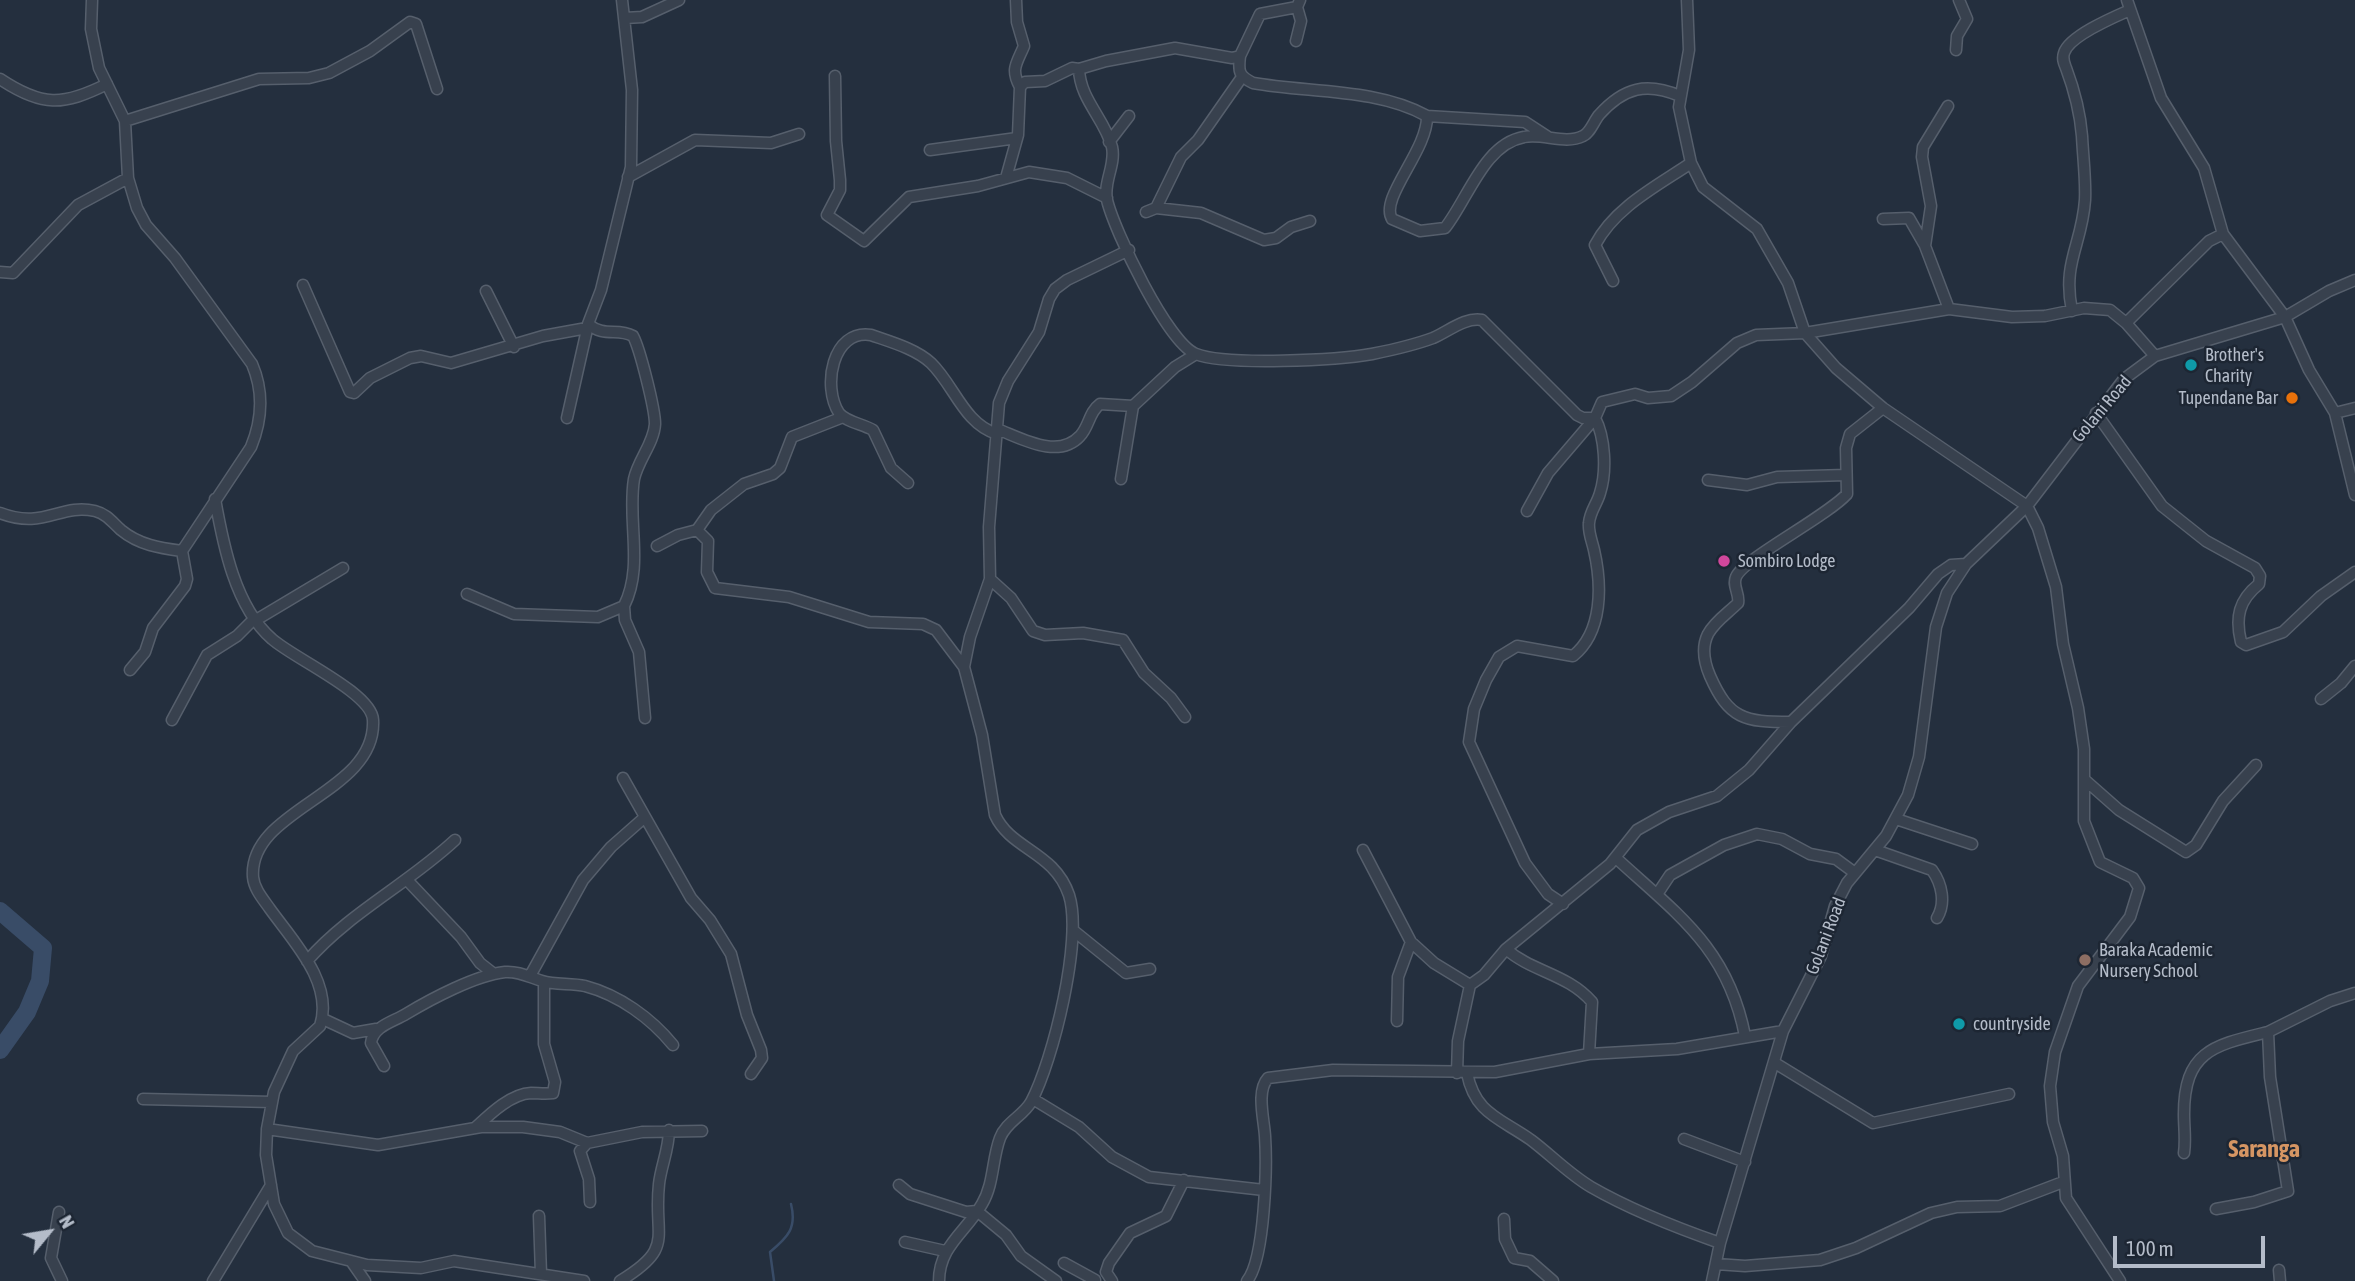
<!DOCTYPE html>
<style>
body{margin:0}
#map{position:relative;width:2355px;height:1281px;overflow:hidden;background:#242f3e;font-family:"Asap Condensed",sans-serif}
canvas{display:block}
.north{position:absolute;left:14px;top:1197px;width:70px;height:70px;-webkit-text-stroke:5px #1d2633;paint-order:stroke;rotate:60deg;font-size:19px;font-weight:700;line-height:28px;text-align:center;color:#b4bcc9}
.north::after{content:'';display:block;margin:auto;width:24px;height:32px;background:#b4bcc9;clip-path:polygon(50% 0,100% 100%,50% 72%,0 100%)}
.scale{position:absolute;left:2113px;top:1236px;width:152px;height:32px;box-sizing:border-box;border:4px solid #b4bcc9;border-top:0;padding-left:9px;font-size:21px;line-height:24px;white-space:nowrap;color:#b4bcc9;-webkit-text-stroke:5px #1d2633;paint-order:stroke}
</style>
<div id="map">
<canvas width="2355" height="1281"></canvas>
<div class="north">N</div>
<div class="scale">100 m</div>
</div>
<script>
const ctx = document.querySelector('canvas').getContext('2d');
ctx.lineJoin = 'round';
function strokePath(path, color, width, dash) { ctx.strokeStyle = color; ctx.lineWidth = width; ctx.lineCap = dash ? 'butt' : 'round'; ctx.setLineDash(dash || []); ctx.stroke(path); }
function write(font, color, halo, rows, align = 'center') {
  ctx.font = font + ' "Asap Condensed",sans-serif'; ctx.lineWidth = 5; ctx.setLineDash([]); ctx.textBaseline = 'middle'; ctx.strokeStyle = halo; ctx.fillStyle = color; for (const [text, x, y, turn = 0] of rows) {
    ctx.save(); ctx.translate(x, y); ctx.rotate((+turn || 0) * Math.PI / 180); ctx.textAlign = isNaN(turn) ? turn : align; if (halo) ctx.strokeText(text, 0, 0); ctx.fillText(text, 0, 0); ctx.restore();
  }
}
strokePath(new Path2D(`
 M774,1281l-4,-29c18,-15 27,-24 21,-48`), '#394c67', 2.5);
strokePath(new Path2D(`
 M0,911l43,37 -3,33 -13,31 -27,38`), '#394c67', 18);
const street = new Path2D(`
 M1016,0l1,22 7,24c-7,17 -14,23 -4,41
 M1687,0l2,50 -10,57 12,56 12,24 54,42 31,54 17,50 31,35 47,40 144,98 11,22 18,59 7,57 15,64 6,41v72l16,41 33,16 6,10 -9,29 -52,69 -23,66 -5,34 3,36 10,34 3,42 54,83
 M2127,0l34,98 43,70 19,66 62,83 24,53 26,43 20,82
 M1297,7l-37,7 -20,42 -8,2 -57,-10 -69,13 -27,8c1,31 26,50 33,78 4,18 -9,35 -5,53 7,30 61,144 89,154 30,12 143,6 176,0 20,-4 42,-9 61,-16 16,-7 32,-21 49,-18l95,95 6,3h12
 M625,18l17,-1 37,-17
 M1296,41l5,-20 -4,-14 3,-7
 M1956,50l1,-14 10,-17 -8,-19
 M1240,56c-2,16 -1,20 13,27 56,10 123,5 174,33 1,34 -48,82 -35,103l28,12 25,-3c23,-29 39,-84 79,-91 19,-4 41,8 59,-1 7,-3 11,-15 16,-21 25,-28 48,-33 81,-19
 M835,76l1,65 4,39v10l-13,25 37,26 45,-44 69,-11 51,-14 38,6 40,20
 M0,79c42,28 63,27 107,5
 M1948,106l-25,41 -1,10 9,49 -6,40 24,63
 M1427,116l98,6 23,15
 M125,121l134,-42 50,-1 20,-5 41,-22 40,-29 6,2 21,65
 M1109,142l20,-26
 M930,150l87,-12
 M628,177l67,-37 76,3 28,-9
 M1006,178l12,-43 2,-48 5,-5 20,-1 27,-13 7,1
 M1156,208l45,5 63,27 12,-2 15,-11 19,-6
 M1146,212l10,-4 25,-51 17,-17 44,-63
 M1883,219l26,-1 15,26
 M0,272l13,1 65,-68 50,-27
 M1613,281l-18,-36c20,-38 62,-59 96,-82
 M303,285l47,107 4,1 16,-15 40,-20 11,-2 30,7 92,-27 44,-8
 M486,291l28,56
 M2072,311c-10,-49 10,-66 13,-111 1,-20 -2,-43 -3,-64 -2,-25 -7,-44 -16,-68 -2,-5 -4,-9 -2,-15 5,-17 50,-36 66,-43
 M2126,323l83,-82 14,-7
 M2096,413l66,93 44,35 49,27 5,8 -1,8c-20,16 -24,33 -18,58l5,3 37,-13 38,-36 34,-24
 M2335,413l20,-5
 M567,418l21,-93
 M997,429c24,9 61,31 83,7 9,-9 9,-24 20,-32l33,2 42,-39 21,-13
 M1121,479l12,-73
 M1708,480l39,5 30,-8 69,-2
 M908,483l-17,-15 -18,-38c-10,-6 -27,-8 -34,-17 -17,-26 -7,-84 32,-78 20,7 45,14 60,28 23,22 33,61 66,71
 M215,499c8,45 20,108 57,140 21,19 100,54 101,81 4,74 -125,88 -120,157 1,12 10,22 17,32 23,32 64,74 50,117l-27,25 -19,41 -7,37 -1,26 8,49 14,29 24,18 55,14 54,3 33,-7 130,20
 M1527,511l21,-38 47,-55
 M0,513c44,17 60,-10 95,-2 12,3 18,12 26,19 18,15 39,18 61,21l69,-104c11,-27 13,-55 1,-83l-77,-106 -29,-33 -9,-17 -9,-30 -3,-57 -26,-53 -8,-39 1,-29
 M697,530l11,11 -1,31 8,16 74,9 80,25 54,2 13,6 28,37
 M697,530l14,-20 33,-26 29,-10 7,-6 12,-31 51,-20
 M657,546l21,-11 19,-5
 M990,579l21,19 22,33 12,4 38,-2 40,7 21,33 27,25 14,19
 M467,594l47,20 84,3 26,-11c20,-40 3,-85 10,-127 4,-19 20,-36 21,-55 0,-15 -15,-75 -22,-88 -16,-9 -28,2 -45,-12l13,-34 30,-123 1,-77 -10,-90
 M624,606l1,14 14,32 6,66
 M256,620l87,-52
 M130,670l15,-18 8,-24 32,-42 2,-7 -5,-28
 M2321,699l20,-16 14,-17
 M172,720l35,-65 30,-19 18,-18
 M1791,722c-47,0 -62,-3 -81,-46 -6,-14 -9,-28 -2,-42 7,-13 20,-21 30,-31 2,-9 -6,-17 -2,-26 7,-18 90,-60 111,-83l-1,-46 4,-14 33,-26
 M623,778l68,120 19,22 21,34 16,61 14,35 1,8 -11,16
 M2085,780l34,30 67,42 10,-7 27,-44 33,-36
 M1896,819l76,25
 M1363,850l48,92 23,21 36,22 -12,56 -1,32
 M1875,850l57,20c10,14 14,33 5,48
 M1616,858c61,56 112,90 129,178
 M408,881l53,56 19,26 14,11
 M1658,893l12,-18 54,-30 33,-11 25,5 28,15 26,5 19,14
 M1563,904l-15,-10 -23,-31 -56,-121 5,-33 12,-29 13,-23 18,-11 56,10c30,-24 29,-71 21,-106 -2,-9 -6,-18 -5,-27 1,-12 8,-19 11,-30 7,-22 5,-56 -5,-75l7,-16 33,-8 13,4 23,-2 21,-14 45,-39 19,-8 49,-2 144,-24 63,8 33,-1 39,-8 26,2 16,13 29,33
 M1074,931l52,42 24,-4
 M1506,949c26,23 62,25 86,53l-3,52
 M307,961c43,-49 101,-77 148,-121
 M530,976l53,-96 28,-33 34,-30
 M1470,985l14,-10 22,-26 104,-85 27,-34 32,-18 48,-16 32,-26 42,-48 118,-114 29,-34 13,-9 15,-1
 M323,1019l30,14 23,-4
 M1397,1021l1,-44 13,-35
 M1775,1063l98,60 136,-29
 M384,1066l-13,-23c2,-17 22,-21 35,-29 25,-15 70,-39 99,-42 14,-1 24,5 37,9 13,4 29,2 43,5 34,9 66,32 88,59
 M1467,1073c8,41 33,45 64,67 20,15 38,34 60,47 40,23 86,41 129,56
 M143,1099l129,3
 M1033,1099l46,28 33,30 37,20 115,13
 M475,1128c14,-13 35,-34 56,-35 7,0 15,1 22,0l2,-11 -11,-38v-62
 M267,1129l111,16 103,-18h42l37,5 27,11
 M1684,1139l61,23
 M2184,1153c2,-13 0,-25 0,-39 0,-64 31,-69 84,-82
 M899,1185l11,9 56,18 11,-1 29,24 15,21 35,25
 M590,1202l-1,-23 -9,-28 7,-8 55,-11 60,-1
 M2216,1209l38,-7 34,-11 -18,-114 -2,-45 62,-31 25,-8
 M59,1212l-8,46 11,23
 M539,1216l2,58
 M1504,1219l1,20 9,19 16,3 23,20
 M905,1242l40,9
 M351,1261l14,20
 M1064,1263l31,17
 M1716,1264l29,2 75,-6 36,-12 75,-35 26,-6 43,-1 63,-24
 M2279,1270l1,11
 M213,1281l58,-96
 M620,1281c56,-34 33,-43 39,-97 2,-18 10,-35 10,-54
 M939,1281c0,-35 27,-49 43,-77 12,-20 10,-45 18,-66 6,-16 23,-22 31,-36 22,-41 52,-163 38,-207 -15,-44 -58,-45 -74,-80l-13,-80 -18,-68 6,-30 20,-58 -1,-52 10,-124 9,-22 31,-49 10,-33 6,-10 12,-9 62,-30
 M1112,1281l-6,-9 3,-9 21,-30 36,-17 18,-36
 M1247,1281c18,-22 20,-115 18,-145 -1,-17 -9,-45 3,-58l65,-8 162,2 94,-18 88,-5 106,-18
 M1712,1281l8,-38 63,-212 38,-75 14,-50 12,-23 39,-47 22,-41 11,-38 17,-130 11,-34 19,-29 61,-58 97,-127 31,-23 130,-39 44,-26 26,-11`);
strokePath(street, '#565f6c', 13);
strokePath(street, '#38414e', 10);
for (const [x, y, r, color] of [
 [2191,365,7,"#0f9aa8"],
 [2292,398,7,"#e8710a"],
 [1724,561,7,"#d1479c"],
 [2085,960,7,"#8d6e63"],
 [1959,1024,7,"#0f9aa8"]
]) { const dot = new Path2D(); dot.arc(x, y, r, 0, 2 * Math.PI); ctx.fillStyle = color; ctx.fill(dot); strokePath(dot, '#1d2633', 2.5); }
write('18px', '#b4bcc9', '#1d2633', [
 ["Brother's",2205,355],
 ["Charity",2205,376],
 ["Tupendane Bar",2278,398,"right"],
 ["Sombiro Lodge",1738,561],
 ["Baraka Academic",2099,950],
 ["Nursery School",2099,971],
 ["countryside",1973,1024]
], 'left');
write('18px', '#b4bcc9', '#1d2633', [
 ["Golani Road",2102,409,-50],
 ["Golani Road",1826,936,-69]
]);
write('bold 24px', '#d59563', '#1d2633', [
 ["Saranga",2264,1149]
]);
</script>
